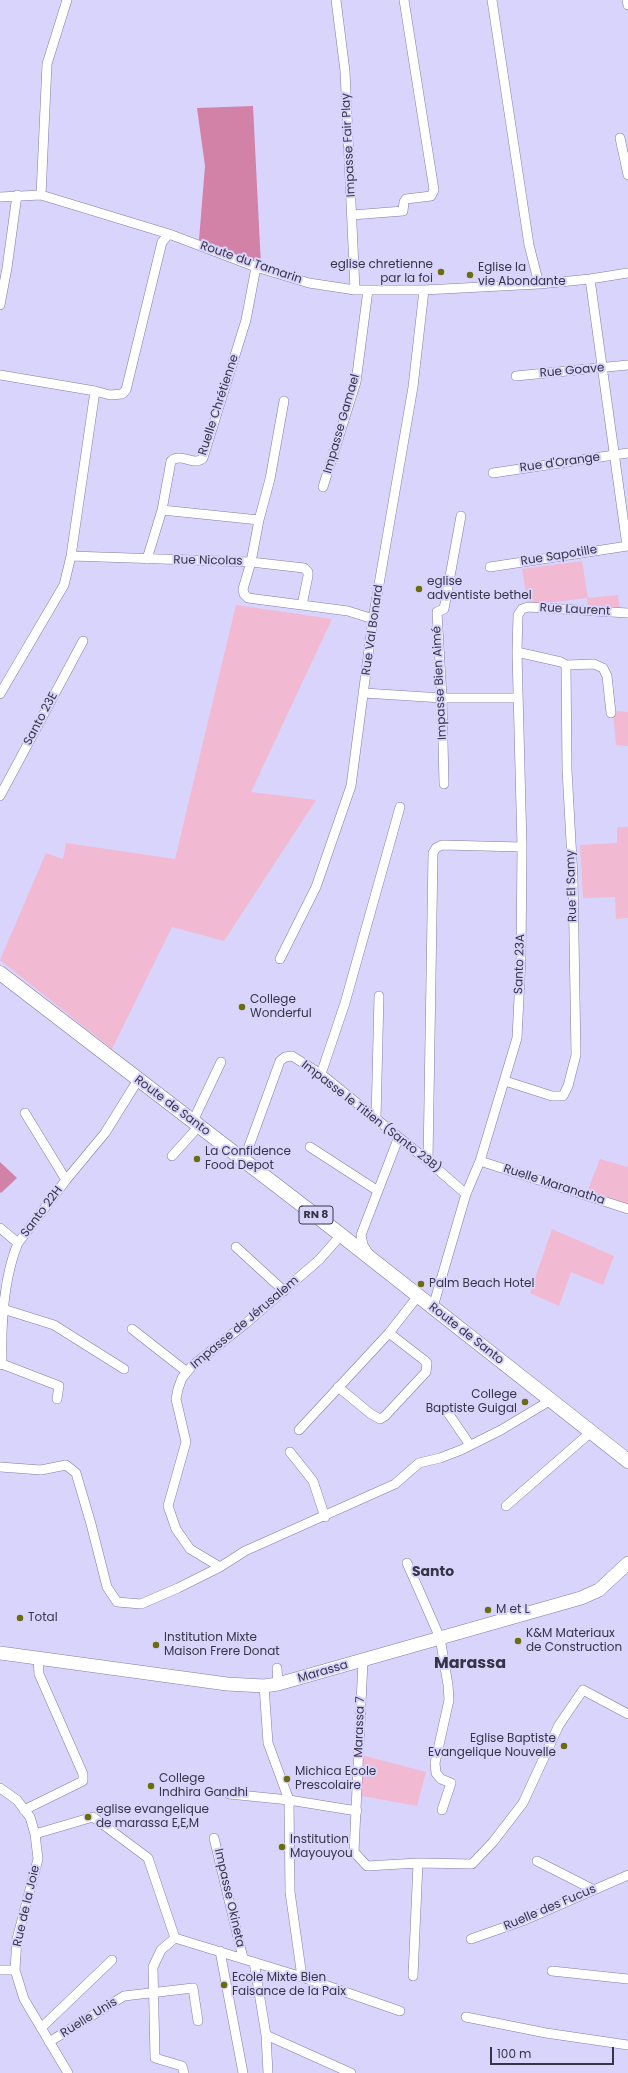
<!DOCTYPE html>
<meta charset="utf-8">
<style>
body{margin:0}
#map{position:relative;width:628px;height:2073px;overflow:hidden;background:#d9d4fb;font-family:Poppins,sans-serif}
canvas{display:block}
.scale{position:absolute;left:490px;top:2047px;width:124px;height:18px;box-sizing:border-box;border:2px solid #373447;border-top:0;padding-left:5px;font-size:12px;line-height:14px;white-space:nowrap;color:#373447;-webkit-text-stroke:3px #d9d4fb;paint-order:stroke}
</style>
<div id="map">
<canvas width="628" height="2073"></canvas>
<div class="scale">100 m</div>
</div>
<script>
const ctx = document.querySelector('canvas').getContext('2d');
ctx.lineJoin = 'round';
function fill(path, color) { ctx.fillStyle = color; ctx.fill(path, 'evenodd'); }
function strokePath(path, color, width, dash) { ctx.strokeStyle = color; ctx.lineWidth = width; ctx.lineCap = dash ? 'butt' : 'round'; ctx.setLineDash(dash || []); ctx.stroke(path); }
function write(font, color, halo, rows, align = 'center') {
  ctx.font = font + ' Poppins,sans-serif'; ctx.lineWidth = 4; ctx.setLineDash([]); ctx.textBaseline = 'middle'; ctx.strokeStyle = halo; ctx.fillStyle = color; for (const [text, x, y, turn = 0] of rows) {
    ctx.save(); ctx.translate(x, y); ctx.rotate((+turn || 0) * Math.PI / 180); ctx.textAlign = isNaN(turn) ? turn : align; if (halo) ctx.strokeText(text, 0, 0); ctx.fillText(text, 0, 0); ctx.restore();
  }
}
fill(new Path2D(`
 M582,561l6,37 30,-3 2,15 -32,1 -1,-13 -59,7 -6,-36z
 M236,605l96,14 -81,173 65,8 -92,141 -52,-14 -60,122 -112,-89 46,-107 17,6 3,-16 109,16z
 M613,711l15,1v34l-12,-1z
 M617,827h11v91l-12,1 -1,-22 -32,1 -3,-53 37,-2z
 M600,1159l28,8v39l-41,-14z
 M552,1229l62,27 -11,29 -32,-13 -12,34 -29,-13z
 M361,1755l65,17 -9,34 -60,-11z`), '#f2b9d2');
fill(new Path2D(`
 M253,106l8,160 -62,-26 6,-74 -8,-58z
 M0,1162l17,16 -16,15 -1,-1z`), '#d281a7');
const street = new Path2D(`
 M336,0l9,71 10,219
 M492,0l37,245 10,39
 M627,0l1,5
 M620,138l8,37
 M41,195l6,-131 20,-64
 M0,197l41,-2 128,39 87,33 53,16 46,7h69l115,-6 51,-5 38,-6
 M352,215l51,-4 1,-9 2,-3 25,-3 3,-6 -30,-190
 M590,279l37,267
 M0,305l7,-37 10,-73
 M0,375l95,16 -24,165 -7,29 -64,109
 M516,376l112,-11
 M95,391l15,4 12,-1 4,-4 36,-148 7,-8
 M284,401l-14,78 -11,41 -8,42 53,6 4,4v4l-6,29
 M493,473l135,-20
 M323,487l33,-105 12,-92
 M162,510l97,10
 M71,556l180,6 -8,27 1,5 4,4 100,13 25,8
 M147,559l15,-49 9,-49c10,-9 24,6 32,-3l43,-138 10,-53
 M490,567l138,-21
 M566,665l28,-1 9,4 4,8 4,37
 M364,693l78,5h76
 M444,784l-2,-86 -5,-86 7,-3 17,-93
 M0,796l83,-155
 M280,959l36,-72 35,-101 22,-167 40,-232 11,-97
 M321,1074l24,-71 55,-196
 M505,1081l47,15h11l5,-10 8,-31 -3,-177 -6,-108 -1,-105 -5,-3 -44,-10
 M25,1113l41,67
 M376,1119l3,-123
 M193,1121l28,-59
 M310,1147l68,44
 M172,1156l27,-30
 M244,1160l36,-99 5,-4 7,-1 29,18 107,87 38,33
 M428,1161l5,-308 3,-5 6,-3 80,2
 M480,1161l148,48
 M0,1228l18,15
 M236,1247l48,44
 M368,1253l-5,-8 -2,-10 37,-96
 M433,1307l33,-113 14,-33 37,-123 4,-81 1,-110 -5,-195 1,-37 4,-6 6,-2 100,6
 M3,1309l51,16 70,44
 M132,1329l55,43
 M2,1364l57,22 -2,13
 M0,1365l2,-1c-1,-39 1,-85 16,-121l48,-63 39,-47 33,-53
 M338,1387l33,27 9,5 5,-3 41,-44 1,-9 -3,-3 -35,-27
 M448,1413l22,32
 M299,1430l90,-97 29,-37
 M290,1452l23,29 12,36
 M0,1467l41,3 25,-5 10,8 15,51 16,63 10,15 24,2 37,-16 42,-21 25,-16 150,-67 24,-21 21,-5 21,-8 40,-20 50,-30
 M506,1506l85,-74
 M407,1563l33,75 8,47 1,15 -14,63 1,10 5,6 10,4 -9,27
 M220,1567l-30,-18 -14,-20 -8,-23 18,-64 -10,-43 2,-10 4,-11 10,-12 53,-42 74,-64 22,-25
 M363,1661l-9,191 13,14 51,-3 -5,113
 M277,1668l1,16
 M264,1686l4,57 21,57 1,92 12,85
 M0,1788l17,12 13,17 5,17 3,25 -21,80 -2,31 9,29 44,74
 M229,1794l60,6 68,11
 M24,1810l59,-29v-7l-44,-100 -1,-15
 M35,1834l58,-17 55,41 27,80
 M214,1838l29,120
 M537,1861l57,29
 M418,1863l54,1 21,-22 30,-39 36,-78 24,-35 45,24
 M175,1938l127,39 98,34
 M175,1938l-14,12 -8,17 2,91 27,8 2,7
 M471,1939l54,-19 103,-45
 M220,1951l23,122
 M254,1962l12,73 2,38
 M0,1970h15
 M552,1971l76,8
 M466,2017l80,16 82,12
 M41,2028l71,-68
 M266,2035l85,38
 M49,2042l75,-46 69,-8 5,33`);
const secondary = new Path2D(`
 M0,1653l227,31 37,2 14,-2 303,-86 18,-8 29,-27`);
const primary = new Path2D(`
 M0,973l341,262 287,226`);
strokePath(street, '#827ba8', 10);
strokePath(secondary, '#827ba8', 14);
strokePath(primary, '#827ba8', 15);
strokePath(street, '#fff', 9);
strokePath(secondary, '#fff', 13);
strokePath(primary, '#fff', 14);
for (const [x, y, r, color] of [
 [441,272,4,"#6a6c0d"],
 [470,275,4,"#6a6c0d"],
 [419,589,4,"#6a6c0d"],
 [242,1007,4,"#6a6c0d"],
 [197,1159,4,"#6a6c0d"],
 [421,1284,4,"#6a6c0d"],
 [525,1402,4,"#6a6c0d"],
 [488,1610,4,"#6a6c0d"],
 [20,1618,4,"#6a6c0d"],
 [518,1641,4,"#6a6c0d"],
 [156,1645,4,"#6a6c0d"],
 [564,1746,4,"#6a6c0d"],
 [287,1779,4,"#6a6c0d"],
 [151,1786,4,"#6a6c0d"],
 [88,1817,4,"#6a6c0d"],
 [282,1847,4,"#6a6c0d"],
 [224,1985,4,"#6a6c0d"]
]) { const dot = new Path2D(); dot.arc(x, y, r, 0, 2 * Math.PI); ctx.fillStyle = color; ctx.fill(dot); strokePath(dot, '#d9d4fb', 1.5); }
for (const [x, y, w] of [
 [316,1215,34]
]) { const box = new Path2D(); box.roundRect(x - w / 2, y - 9, w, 18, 3); ctx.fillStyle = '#d9d4fb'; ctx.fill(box); strokePath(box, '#373447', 1); }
write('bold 11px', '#373447', null, [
 ["RN 8",316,1215]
]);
write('12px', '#373447', '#d9d4fb', [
 ["Impasse Fair Play",349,145,-93],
 ["Route du Tamarin",251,263,19],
 ["Rue Goave",572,371,-5],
 ["Ruelle Chrétienne",219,405,-72],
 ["Impasse Gamael",342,424,-74],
 ["Rue d'Orange",560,463,-8],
 ["Rue Sapotille",559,556,-9],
 ["Rue Nicolas",208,561,1],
 ["Rue Laurent",575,610,3],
 ["Rue Val Bonard",373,630,-82],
 ["Impasse Bien Aimé",440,683,-93],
 ["Santo 23E",41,719,-62],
 ["Rue El Samy",572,886,-92],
 ["Santo 23A",520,964,-88],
 ["Route de Santo",172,1106,37],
 ["Impasse le Titien (Santo 23B)",371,1117,38],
 ["Ruelle Maranatha",554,1185,18],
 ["Santo 22H",42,1212,-53],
 ["Impasse de Jérusalem",245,1323,-40],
 ["Route de Santo",466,1334,38],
 ["Marassa",323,1672,-16],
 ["Marassa 7",360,1727,-88],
 ["Impasse Okineta",229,1898,77],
 ["Rue de la Joie",27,1906,-77],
 ["Ruelle des Fucus",550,1908,-23],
 ["Ruelle Unis",89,2018,-32]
]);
write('12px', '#373447', '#d9d4fb', [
 ["eglise chretienne",433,265,"right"],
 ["par la foi",433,279,"right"],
 ["Eglise la",478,268],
 ["vie Abondante",478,282],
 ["eglise",427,582],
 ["adventiste bethel",427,596],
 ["College",250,1000],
 ["Wonderful",250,1014],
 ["La Confidence",205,1152],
 ["Food Depot",205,1166],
 ["Palm Beach Hotel",429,1284],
 ["College",517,1395,"right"],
 ["Baptiste Guigal",517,1409,"right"],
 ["M et L",496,1610],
 ["Total",28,1618],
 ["K&M Materiaux",526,1634],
 ["de Construction",526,1648],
 ["Institution Mixte",164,1638],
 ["Maison Frere Donat",164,1652],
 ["Eglise Baptiste",556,1739,"right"],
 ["Evangelique Nouvelle",556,1753,"right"],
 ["Michica Ecole",295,1772],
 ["Prescolaire",295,1786],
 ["College",159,1779],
 ["Indhira Gandhi",159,1793],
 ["eglise evangelique",96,1810],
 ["de marassa E,E,M",96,1824],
 ["Institution",290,1840],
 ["Mayouyou",290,1854],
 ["Ecole Mixte Bien",232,1978],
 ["Faisance de la Paix",232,1992]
], 'left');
write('bold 14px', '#373447', '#d9d4fb', [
 ["Santo",433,1572]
]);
write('bold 16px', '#373447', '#d9d4fb', [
 ["Marassa",470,1664]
]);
</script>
